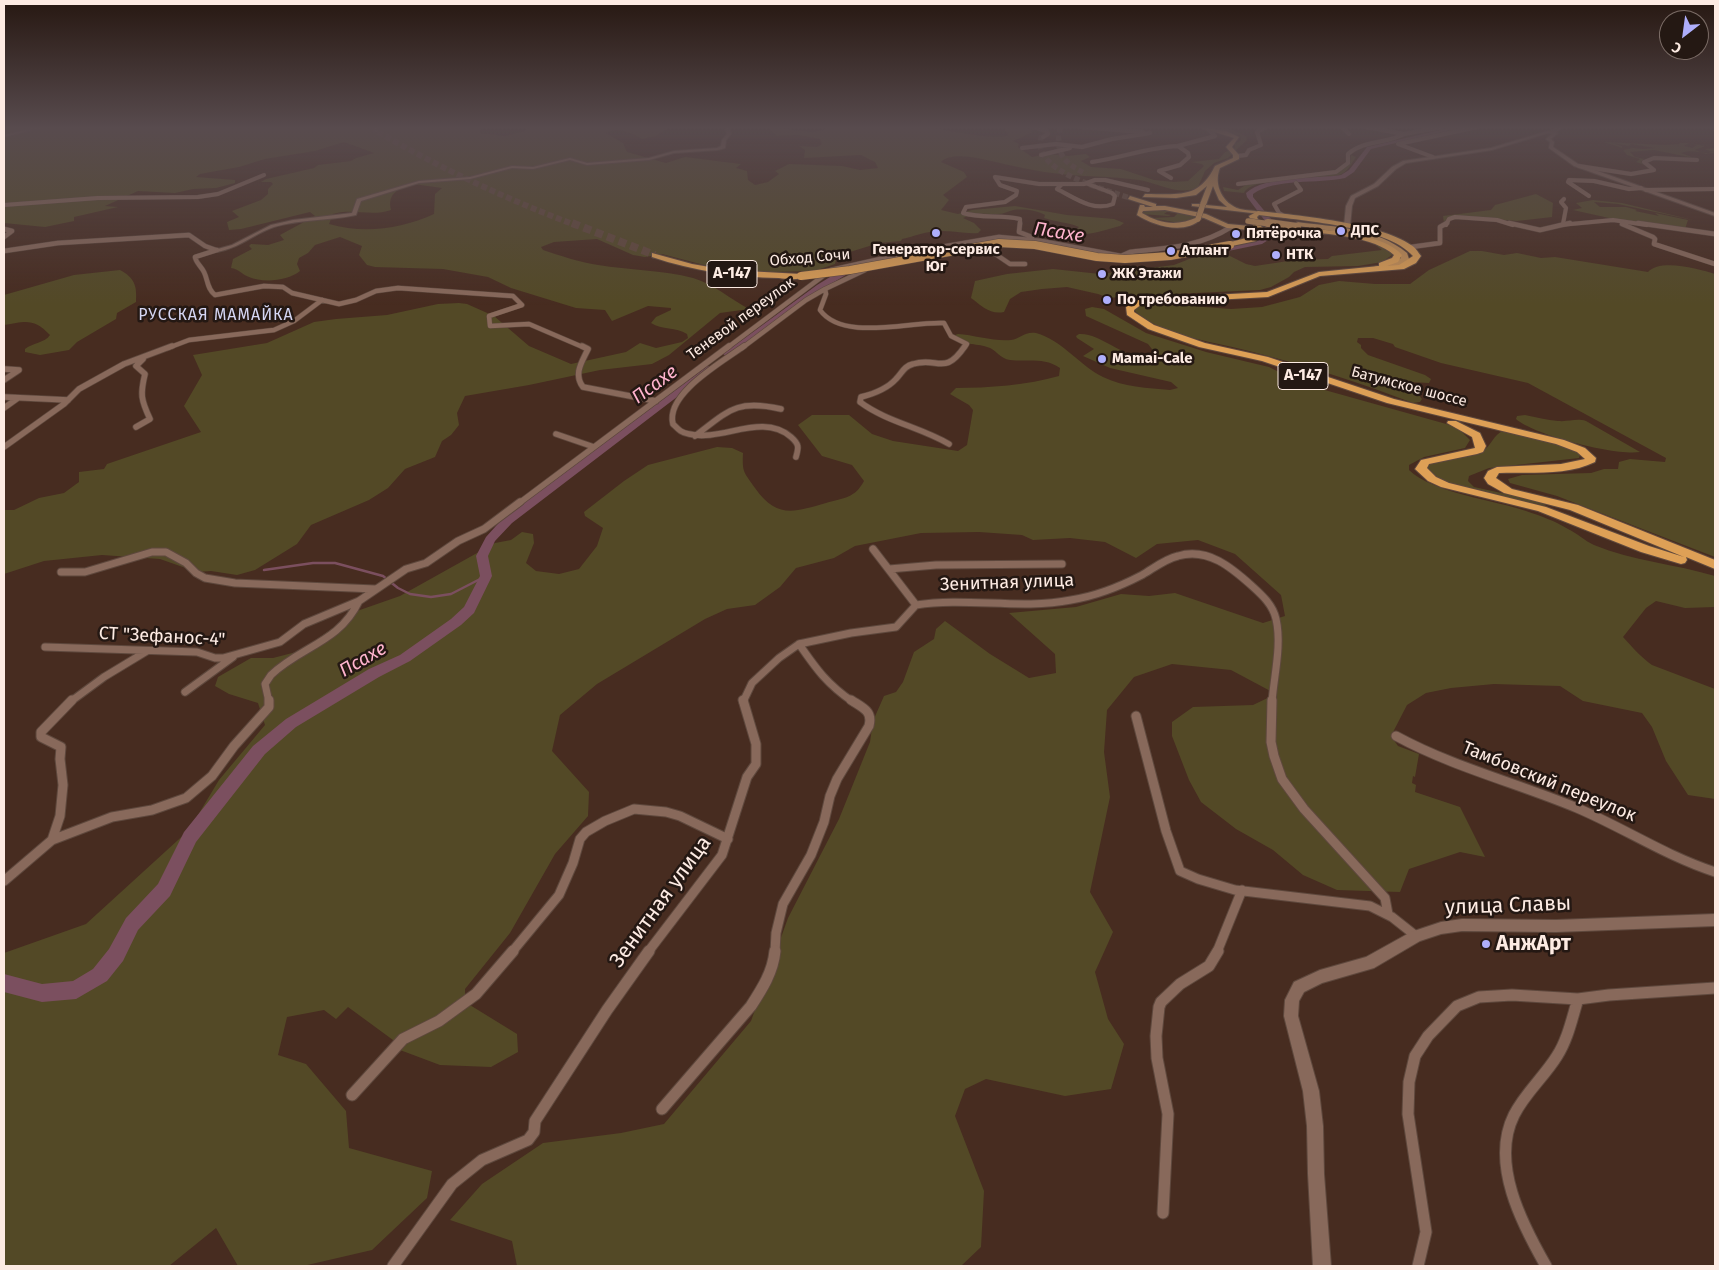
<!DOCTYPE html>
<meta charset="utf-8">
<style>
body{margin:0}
#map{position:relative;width:1719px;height:1270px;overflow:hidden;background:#472c20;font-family:"Fira Sans",sans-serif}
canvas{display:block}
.frame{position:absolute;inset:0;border:5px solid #fdebe3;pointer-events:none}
.north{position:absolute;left:1659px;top:10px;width:50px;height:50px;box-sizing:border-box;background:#241813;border:1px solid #7b6c66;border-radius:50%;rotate:210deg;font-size:14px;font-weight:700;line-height:20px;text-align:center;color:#fdebe3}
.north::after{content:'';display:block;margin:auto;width:18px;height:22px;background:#aeaefb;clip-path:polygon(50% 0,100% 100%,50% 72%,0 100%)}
</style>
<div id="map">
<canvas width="1719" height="1270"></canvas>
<div class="frame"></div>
<div class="north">С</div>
</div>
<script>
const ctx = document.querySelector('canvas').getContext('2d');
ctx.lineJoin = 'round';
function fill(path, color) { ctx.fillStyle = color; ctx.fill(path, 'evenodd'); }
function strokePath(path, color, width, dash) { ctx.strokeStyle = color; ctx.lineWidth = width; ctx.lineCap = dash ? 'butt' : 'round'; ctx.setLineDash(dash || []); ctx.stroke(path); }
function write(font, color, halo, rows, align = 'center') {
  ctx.font = font + ' "Fira Sans",sans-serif'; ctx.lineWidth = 5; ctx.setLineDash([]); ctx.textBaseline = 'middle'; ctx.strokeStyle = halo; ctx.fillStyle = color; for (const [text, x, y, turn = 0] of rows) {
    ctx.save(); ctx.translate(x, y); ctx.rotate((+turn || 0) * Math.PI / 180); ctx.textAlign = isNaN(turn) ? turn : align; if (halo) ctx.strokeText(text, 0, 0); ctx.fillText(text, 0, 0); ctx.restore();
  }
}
fill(new Path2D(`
 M4,127h478l-2,6 25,3 20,-5 3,-4h142l-14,9 -14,3c-11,-6 -24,-13 -36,-6l17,10 4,9 39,11 19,-6 56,7 -5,4 11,3 1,9 7,5 13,-3 11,-8 -4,-3 14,-7 53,2 18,4 18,-2 -3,-6 -14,-7 -57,3 1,-8 -6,-4 18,1 5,-3 -2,-5 -23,-4 -20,1 -10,-9c18,0 47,10 64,0 35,0 78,-5 113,3 11,2 57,10 64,5l-4,-8h21l7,3 -1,3 -18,8 6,3 -1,3 14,10 16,-3 20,2 18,-2 4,3 -9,4 10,6 30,2 33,11 20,2 14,-1 16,-15 -2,-2 -11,-2 28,-3 6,-7 9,-3 1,-5 6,-4 -1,-4 -33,-9 26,3 13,6 1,4 -19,18 -14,5 -9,8 -7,16c-17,10 -41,-4 -59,-7 -29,-4 -58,-3 -87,-7 -25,-3 -50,-10 -75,-15 -10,-2 -29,-4 -36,4l23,10 3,5 -24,18 6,5 -8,10 17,4 14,-4 43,-4 52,9 47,4 10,4 -4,3c-13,3 -34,12 -46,6l5,-5c-12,-5 -23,-5 -35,-9l1,-3c-8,-5 -26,-7 -35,-4 -4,1 -7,3 -12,3 -12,0 -24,-2 -35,4l11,5 7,7 -3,3c-12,1 -24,-2 -36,-2 -13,-1 -27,5 -40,8l-1,2 -22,2 -42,13 -2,8 -21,7 -43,1 -37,-2 -30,-5 -42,-11 -17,3 -12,-2 -36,-16 -43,3 -13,5 2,3c18,6 36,12 55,15 31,5 64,5 95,13 21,6 37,21 56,31l-29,4 -51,42 -17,9 -52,6 -71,15 -64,11 -8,17 2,12 -8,10 -9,6 -7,16 -30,12 -17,19 -19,12 -58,25 -14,19 -42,26 -18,5 -26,-4 -14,1 -37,-13 -58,-4 -58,6 -40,13v-64h10l25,-12 25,-5 15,-11v-10l25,-3 3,-5 94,-32 -17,-26 18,-31 -9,-20 74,-12 47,-21 22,-3 51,-4 51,-11 21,-1 8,1 27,12 35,30 42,18 55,-12 14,-9 16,5 26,-6 6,-4 -1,-4c-11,-7 -25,-4 -36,-11l5,-6 15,-7v-2l-23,-2 -36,15 -7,-11 -29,-2 -65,-20 -23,-11 -45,-8 -68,-2 -8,-2 -8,-10 3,-9 -22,-9 -25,8 -7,8 -9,5 -2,6 3,7c-12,10 -37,12 -51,6 -8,-3 -10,-8 -18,-9l2,-9 19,-10 -3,-3 2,-2 17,1 16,-5 -4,-5 35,-19 -5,-4 -69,17 -12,1 -2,-8 12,-5 -7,-6 29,-11 7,-6v-5l5,-5 -2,-2h-10l5,-3 48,-11 4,-3 33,-4 5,-3 18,-5 -30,-11 -29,9 -50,8 -26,8 -39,7 -4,3 39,3v3l-19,5 -23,1 -18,4 -37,-2 -33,15 13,1 -44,10v4l-29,6 -41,-4zM413,184l29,4 -7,6 -1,20c-33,15 -70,20 -105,10l4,-10c19,-6 39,3 58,-4 -4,-17 8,-22 22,-26z
 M1604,142l61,3 14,-1 -2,3 3,-4h9l-5,3 8,2 5,-3 -8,-2 16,3 -10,4 11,4 6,-2 -7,-3 10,-1v4l-4,-1 4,2c-12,2 -22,-5 -34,0l13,5 -40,-8 -24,2 5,5 9,2 -3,3 4,3 -9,-3 4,-3 -13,-4 -4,-5 9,-2 -8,-1 19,2 12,-1 -24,-4 -2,2 -17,-3 10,3v2z
 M1351,155l5,2c-5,7 -8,15 -17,18 -20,5 -87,1 -95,18l-20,-2 -1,-4 15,3 9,-6 87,-11 16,-10z
 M1536,194l17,9 -1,14 -35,4 -60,-5 -13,7 -1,-7 48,-6 4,-5z
 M1593,200l29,3 75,18 -79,-17 -24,-2 6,5h26l11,3 -2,1 24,5 -4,-3 33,7 -3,9 -67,-9 -45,-10 9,-2 -6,-5z
 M1164,209l32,6 -2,4 -15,4 -28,-5 23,-1 4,-4 -11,-1 -3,2 7,1 -3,1 -27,-2 5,-4z
 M1372,242l18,9 2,4 -10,7 -24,4 -53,1 -11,5 -5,5 -18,10 -11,3 -131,6 -20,2 -11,-4 -31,-7 -25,2 -21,3 -11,7 -6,13c-14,3 -22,-6 -33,-14l4,-17 32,-7 46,-5 47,5 74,-9 28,-11h24l20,10 9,2 40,-6 33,-1 4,-3 50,-6z
 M1470,251h12l22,4 13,-2 24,5 14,-1 93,15c12,-14 52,-3 67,2v283l-158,-61 -47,-13 -2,-4 14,-4 69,-2 13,-4h14l1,-7 11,-3 35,3 1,-4 -138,-75 -87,-20 -46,-16 -2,-3 -20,-6h-15l-1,4 4,3v3l7,7 57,20 6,4 -2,4 -18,-1 7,7 -2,3 6,7 -2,3 -7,1c-52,-20 -105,-37 -160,-51 -36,-10 -90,-15 -118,-41l1,-4 15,-4 80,6 31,-2 38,-10 19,-12 20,-4 36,3h35l19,-14z
 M120,270c15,8 17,16 16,32l-19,11 -1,6 -39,23 -8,8 -29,5 -15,-3v-3c7,-6 20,-6 25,-14 -16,-17 -24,-14 -46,-10v-30l70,-20z
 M1092,307l12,2 42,24 60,19 63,15 28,14 17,6 143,40 13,13 -5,8 -41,9 -15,8v5c24,23 85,30 117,41 15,5 29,10 42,18 9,4 17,12 26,16 39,16 81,19 121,31v31l-30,1 -29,-7 -10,7 -23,29c9,10 19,21 29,28l63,24v110l-27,-4 -22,-34 -14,-34 -10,-14 -59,-12 -23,-15 -66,-2 -43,4 -25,5 -19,12 -16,31 7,10 21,8 -4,23 -2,-1 -1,7 4,2 -1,7 45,15 25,50 -25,-5 -51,17 -9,23 -63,-2 -34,-15 -30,-25 -37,-21 -35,-27 -12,-22 -17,-44v-14l21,-15 60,-2 23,-11 -45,-24 -59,-6 -38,13 -27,33 -3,42 6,45 -20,95 23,40 -18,40 13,47 16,25 -13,45 -46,7 -79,-17 -21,10 -10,27 29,75 -3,56 -20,19h-444l-5,-25 -62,-21 32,-36 61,-41 78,-10 43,-9 87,-103 37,-103 51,-99 31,-77 3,-21 11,-25 12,-4 7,-10 11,-30 20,-13 2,-10 9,-8 45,33 39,24 27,-5 -1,-19 -46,-41 67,-6 45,-13 28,2 26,-3 88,30 22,-7 -4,-21 -46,-41 -37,-14 -41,4 -21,14 -31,-16 -35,-4 -37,2 -11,-5 -43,-3 -58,1 -66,13 -21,12 -38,10 -16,19 -25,18 -28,4 -22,10 -108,65 -37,31 -8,36 37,41 -1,24 -33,38 -45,79 -45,56v13l52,32 1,18 -27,15 -51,-2 -40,-15 -7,-10 -45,-33 -12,12 -12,-9 -37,7 -9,38 28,9 40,47 3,37 83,23 -5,27 -55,52 -69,16h-65l-22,-38 -47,38h-165v-313l82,-29 103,-94 30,-50 46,-55 -7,-22 -29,-9 -14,-8 3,-9 33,-19h22l27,-7 57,-40 43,-15 95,-53 16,-3 11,-8 11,2 1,9 -8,20 10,8 23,3 20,-5 18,-23 6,-18 -18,-12 -1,-4 40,-31 24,-16 69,-18 15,1 11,5c-1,20 1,19 12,35 22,31 39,24 71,15 18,-5 29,-5 38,-22l-12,-16 -30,-9 -24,-31 14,-10h37l23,19 21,7 65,10 9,-6 6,-35 -4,-5 -19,-11 6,-6c32,0 72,-3 103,-12l1,-8c-16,-11 -32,-6 -50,-8 -10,-1 -14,-11 -23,-13 -11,-4 -25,-1 -32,-12l3,-1c16,1 38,8 53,6 9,-1 14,-9 25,-7 26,7 44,33 67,44 20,10 45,11 67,13l8,-2 -7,-6 -61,-14 -27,-12 11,-7 -17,-11 -1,-2 3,-2c24,-2 53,34 76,19l-7,-9 -62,-28 -1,-7z
 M1525,415c11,2 22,5 33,6 11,1 18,-3 28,0l54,31c-25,4 -106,-17 -124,-33l1,-3z
 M1503,431l41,8 33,12 3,4 -1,3 -90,10 -20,8 -1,5 6,6 68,15 4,4 -92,-20 -23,-10 -5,-7 4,-7c14,-3 41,-6 53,-11 8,-5 11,-17 20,-20z`), '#534926');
strokePath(new Path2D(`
 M264,570l49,-7h22l48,13 15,12 12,6 21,3 20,-3 35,-18`), '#7b4f5f', 2.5);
fill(new Path2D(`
 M1453,127h10l-92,22 -17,23 -9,6c-27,6 -70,0 -92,16v3l23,28v10l-14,9 -48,10 -4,-2 47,-12 12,-8 -1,-7 -21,-28 -1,-4c19,-18 69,-14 95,-18l8,-5 18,-23z
 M854,267h3v4l-8,2 -26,16 -92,67 -3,1 -5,-3 94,-69 26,-16z
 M708,366l5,3 -2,2 -199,152 -17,18 -7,15 4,20 -18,37 -13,12 -51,36 -31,16 -83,50 -31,27 -69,88 -26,54 -32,34 -15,31 -16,20 -31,18 -34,3 -38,-10v-18l38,10 31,-3 20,-12 16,-20 17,-31 32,-34 26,-52 69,-86 33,-27 83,-50 31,-14 51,-36 13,-12 16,-31 -4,-20 10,-19 18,-20z`), '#7b4f5f');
strokePath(new Path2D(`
 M1044,127c-3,8 -6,19 -1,27 13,23 63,36 87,44
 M1060,127c-5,27 3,35 26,47`), '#62493d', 5.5, [5.5, 3]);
strokePath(new Path2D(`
 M370,127c65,39 134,71 205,98`), '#62493d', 6, [6, 3]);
strokePath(new Path2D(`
 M572,223l83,32`), '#62493d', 8, [8, 4.5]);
const minorFar5 = new Path2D(`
 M376,127v3
 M1033,127l14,4 1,3 -5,3
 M1081,127l62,5
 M1342,127l7,7
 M1366,127l38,7 38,-7
 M1552,132l9,-5
 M1022,148l34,-4 26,3 30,-8 38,-6
 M1041,155l29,-7
 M1237,156l9,-1 3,-5 12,-5 -4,-13 9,-5
 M1433,157l-35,-13 79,-17
 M1092,162c29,-4 57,-15 86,-16
 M1579,166l52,8 23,-4 -10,-8 10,-4 43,2
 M995,177l5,8 17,6 -1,4 -11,7 -39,5 -3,6c19,6 38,1 57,6v6
 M995,177l44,7h45l11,-4h10l43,10
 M1171,178l-12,-7 21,-6 9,-8 -1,-4 -10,-7 37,-10 -7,-7
 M1062,184l-5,5c18,9 36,23 56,15l2,-8 -3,-3 -24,-9
 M1238,184l98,-12 12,-9v-9c16,-14 38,-10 56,-20
 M1646,190l69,-1
 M1589,196l-21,-14 1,-2 25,1 35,8 12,-1
 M4,205l94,-7 100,-1 20,-3 46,-19
 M1284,216l-5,-3 -5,-9 27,-14 -5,-7
 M1563,224l3,-16 -5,-6 3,-3
 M1446,225l3,-6 6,-2 42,3 16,5
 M1560,225l53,-5 34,5`);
const minorFar4 = new Path2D(`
 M1020,223l-1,9 13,5
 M1509,223l31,7 30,-7
 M1638,223l77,11
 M1622,224l31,13 2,2 -1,5 61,20
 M4,229l8,2 -8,6
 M985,247l25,17h15
 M1411,247l29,-4v-16l7,-4
 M217,250l-22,7c1,6 6,9 9,15 4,8 3,17 11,23l49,-9 19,1 9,6 47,11 17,-4 20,-9 22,-3 115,8 9,9 -33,11 1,10 39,-2 56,24
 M4,251l54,-8 131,-8 16,11 11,4
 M865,270l-40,19 1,5 -6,16c23,32 90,11 124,13l7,13 16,8 -3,4
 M168,348l21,-8 85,-10 20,-9 28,-21
 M727,348l104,-78 81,-18 87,-15 42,4 80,15 9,-4c36,-4 70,-5 101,-25
 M742,348l64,-48 19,-11`);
const minorFar3 = new Path2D(`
 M582,346l6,3c-6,13 -15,25 -5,38l73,14
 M744,346c-22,16 -79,48 -71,78 5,5 8,9 16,10 33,8 73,-22 102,3 8,7 8,10 5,20
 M4,369l15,1 -15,10
 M4,397l64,3
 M4,408l14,-10
 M136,427l14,-8c-9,-19 -10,-25 -5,-45l-9,-8 7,-7
 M556,434l38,13
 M695,436c34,-26 42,-37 86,-27
 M949,444c-29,-17 -62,-22 -89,-42l1,-5c12,-3 26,-8 35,-18 6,-6 8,-13 17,-15 25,-8 31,13 52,-18
 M4,447l60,-43 15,-15 45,-25 48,-18
 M518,504l211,-158`);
const minorFar2 = new Path2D(`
 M873,549l43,56
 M889,569l47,-4 126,-1
 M61,572h24l67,-20h14l20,11 10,10 9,5 30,5 140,6
 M916,605c51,-8 104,5 155,-5 25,-4 48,-13 71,-25 12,-7 23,-16 36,-19 30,-9 54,12 74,30 10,9 21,19 24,33 6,26 -2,56 -4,83
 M799,644c18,26 28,40 54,58
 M45,647l152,5 18,6h8l57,-16 24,-18 55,-23 47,-32 20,-6 32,-22 26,-12 36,-27
 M185,692l48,-35
 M70,702l34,-25 43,-26
 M269,702l-4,-18 6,-9c30,-29 68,-32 88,-74
 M743,702l9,-19 27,-25 20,-14 52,-11 45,-6 20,-22`);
const minorFar1 = new Path2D(`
 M1272,700l-1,42 3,14 8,23 22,30 81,89 3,16
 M1136,716l30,115 14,40 18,8 37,11 135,16 22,11 24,19
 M1396,736c57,31 121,47 181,72 47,20 89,48 138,64
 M52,840l60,-23 40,-7 34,-12 26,-22 22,-30 35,-39v-7
 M4,881l48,-41 8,-24 3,-31 -3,-26 1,-12 -20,-10v-5l31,-32
 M512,952l47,-57 14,-32 7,-24 6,-7 19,-11 29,-12 32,3 14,4 48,23
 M648,952l74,-97 25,-78 9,-13v-20l-13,-44
 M775,952l1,-19 7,-29 28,-49 13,-33 6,-26 7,-17 32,-53c4,-15 -6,-18 -18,-26
 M1217,952l25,-62`);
const minor = new Path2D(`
 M352,1095l51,-56 36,-18 37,-27 37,-43
 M662,1109l89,-103c11,-17 22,-34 24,-55
 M1163,1213l5,-99 -11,-56 -1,-22 3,-29 2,-5 19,-18 29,-18 9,-15
 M393,1266l59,-82 30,-24 46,-20 6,-8 1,-11 72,-111 42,-59
 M1418,1266l8,-34 -18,-118 1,-32 6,-26 13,-20 29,-30 22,-9 33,-2 66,4
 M1546,1266c-24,-42 -56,-103 -32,-151 11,-22 30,-38 43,-59 11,-17 15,-38 21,-57l31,-4 106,-7`);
const tertiary = new Path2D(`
 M38,127h7l-41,10v-2z
 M725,127h4l2,7 -5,6 -1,8 -7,2 -44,3 -25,7 -62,5 -17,-5 -37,9 -21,-1 -42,11 -51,4 -58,18 -5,14c-27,6 -55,4 -82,12 -21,7 -32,20 -57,25l-3,-2 18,-5 39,-20 22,-5 59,-7 5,-14 62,-18 51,-4 42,-11 21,1 37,-9 17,5 62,-5 25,-7 43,-3 4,-2 1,-6 5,-6z
 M1548,131l10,2 -7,6 3,3 -1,5 25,17 137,49v3l-141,-50 -25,-18 1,-6 -4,-3 6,-5 -4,-1 -56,17 -86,13 -10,6 -18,17 -23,12 -3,8 -2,20 -3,2 -3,-2 2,-20 5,-10 23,-12 18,-17 11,-6 88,-13z
 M1715,914v12l-159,6 -94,-1 -21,3 -21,7 -46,27 -52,15 -18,9 -5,9 -1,15 21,75 4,35 1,48 7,92h-18l-5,-92 -1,-48 -4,-35 -19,-75 1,-16 9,-18 26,-12 46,-13 45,-25 30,-10 21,-3 94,1z`);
const primary = new Path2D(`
 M1199,127l27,4 13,6 -7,10 7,8v4l-19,9c-7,17 3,36 20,41 7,2 14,1 20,3v2l-68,-8v-2h8l7,-18 -11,9 -20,3 -33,-1 2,-3c34,0 54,5 70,-28l18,-8v-3l-7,-8 8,-9zM1213,186l6,14 8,7 -21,-2z
 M1130,196l26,8v2h9l41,8 22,10 44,4 3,2 -3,2 -45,-4 -23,-10 -39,-8 -22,1 -1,2c20,12 36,13 56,4l3,2c-16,16 -47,7 -64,-4l3,-10h4l1,2h8l-25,-8z
 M1297,222c38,5 80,6 110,31l2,6 -9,7 -26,5v-4l20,-5 7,-4v-3c-30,-25 -70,-22 -106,-30l-1,-1z`);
const trunk = new Path2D(`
 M1258,211c38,4 122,12 153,34 4,2 7,7 10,11l-5,7 -12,6 -84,7 -52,21 -126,7 -8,6v2l20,13 51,18 63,14 126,42 170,41 21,8 11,10 -1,4c-28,14 -65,10 -96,11l-3,5 16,11 66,16 137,55v9l-29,-12 1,3 -2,3 -4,1 -40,-12 -103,-41 -97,-24 -13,-6 -13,-12 6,-9 54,-12 -3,-11 -25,-14 1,-2h8l24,12 6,13 -3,6 -6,2 -48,10 -2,4 9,9 13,6 97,24 103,39 35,11 -114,-47 -66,-17 -16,-9 -4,-6 4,-7 9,-4 64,-3 24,-5 -8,-7 -21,-8 -169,-41 -125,-42 -63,-14 -51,-18 -21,-14 -1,-8 14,-8 127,-7 52,-20 60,-6v-3l13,-5 2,-3c-26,-23 -98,-25 -132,-21l-6,7 -29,6v-4l23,-6 6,-5 -7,-16zM1259,215c39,5 128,11 154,41l-14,9 -12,1 11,-4 4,-7c-22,-26 -107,-29 -139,-25l-6,-13z
 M652,253l40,11 35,6 74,4 4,2c-6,5 -18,3 -26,2 -44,-1 -85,-7 -127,-21z`);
strokePath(minorFar5, '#5e483d', 4.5);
strokePath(minorFar4, '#5e483d', 5.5);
strokePath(minorFar3, '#5e483d', 7);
strokePath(minorFar2, '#5e483d', 9);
strokePath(minorFar1, '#5e483d', 11);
strokePath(minor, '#5e483d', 13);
strokePath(tertiary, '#5e483d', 2);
strokePath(primary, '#5e483d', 2);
strokePath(trunk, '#5e483d', 2);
strokePath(minorFar5, '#88695b', 4);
strokePath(minorFar4, '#88695b', 4.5);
strokePath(minorFar3, '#88695b', 5.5);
strokePath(minorFar2, '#88695b', 7);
strokePath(minorFar1, '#88695b', 9);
strokePath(minor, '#88695b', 11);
fill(tertiary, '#88695b');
fill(primary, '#c89257');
fill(trunk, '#dea056');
strokePath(new Path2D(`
 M1707,127l8,4`), '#c0aba2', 1, [4.5, 2.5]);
const primaryBridgeFar1 = new Path2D(`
 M1198,219l5,-15
 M1248,221l30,4`);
const primaryBridge = new Path2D(`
 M1268,223l29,4`);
const trunkBridge = new Path2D(`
 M801,276l49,-6 149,-27 36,2 62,12 28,2 45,-3 60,-11`);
strokePath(primaryBridgeFar1, '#5e483d', 6, []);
strokePath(primaryBridge, '#5e483d', 9, []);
strokePath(trunkBridge, '#5e483d', 9, []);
strokePath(primaryBridgeFar1, '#c89257', 5.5);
strokePath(primaryBridge, '#c89257', 8);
strokePath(trunkBridge, '#dea056', 8);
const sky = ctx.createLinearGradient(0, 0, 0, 305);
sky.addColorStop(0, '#271812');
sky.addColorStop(0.42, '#584b4e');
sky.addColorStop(1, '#584b4e00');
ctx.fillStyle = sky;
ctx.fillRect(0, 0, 1719, 305);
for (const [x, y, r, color] of [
 [1341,231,5,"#aeaefb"],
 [936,233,5,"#aeaefb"],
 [1236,234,5,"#aeaefb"],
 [1171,251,5,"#aeaefb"],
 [1276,255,5,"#aeaefb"],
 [1102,274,5,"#aeaefb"],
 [1107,300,5,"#aeaefb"],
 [1102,359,5,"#aeaefb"],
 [1486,944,5,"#aeaefb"]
]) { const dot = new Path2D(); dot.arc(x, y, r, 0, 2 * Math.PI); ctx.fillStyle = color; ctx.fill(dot); strokePath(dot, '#241813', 2); }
write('bold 15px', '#fdebe3', '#241813', [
 ["ДПС",1351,231],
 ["Пятёрочка",1246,234],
 ["Генератор-сервис",936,250,"center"],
 ["Юг",936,267,"center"],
 ["Атлант",1181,251],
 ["НТК",1286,255],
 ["ЖК Этажи",1112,274],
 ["По требованию",1117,300],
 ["Mamai-Cale",1112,359]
], 'left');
write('15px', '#fdebe3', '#241813', [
 ["Обход Сочи",810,258,-5],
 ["Теневой переулок",741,319,-36],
 ["Батумское шоссе",1409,387,15]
]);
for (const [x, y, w] of [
 [732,274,50],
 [1303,376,50]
]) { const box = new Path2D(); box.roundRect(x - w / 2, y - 13.5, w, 27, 4); ctx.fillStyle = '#241813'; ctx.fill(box); strokePath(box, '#fdebe3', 1); }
write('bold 16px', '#fdebe3', null, [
 ["А-147",732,274],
 ["А-147",1303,376]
]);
ctx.letterSpacing = '1px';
write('16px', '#d5d6f3', '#241813', [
 ["РУССКАЯ МАМАЙКА",216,316]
]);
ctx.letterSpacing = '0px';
write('18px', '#fdebe3', '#241813', [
 ["Зенитная улица",1007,583,-2],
 ["СТ \"Зефанос-4\"",162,637,3],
 ["Тамбовский переулок",1549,782,22]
]);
write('italic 19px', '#ffb4ce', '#241813', [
 ["Псахе",1059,233,9],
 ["Псахе",655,385,-36],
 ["Псахе",363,660,-30]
]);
write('21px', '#fdebe3', '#241813', [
 ["Зенитная улица",661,902,-54],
 ["улица Славы",1508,906,-2]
]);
write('bold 21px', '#fdebe3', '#241813', [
 ["АнжАрт",1496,944]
], 'left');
</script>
